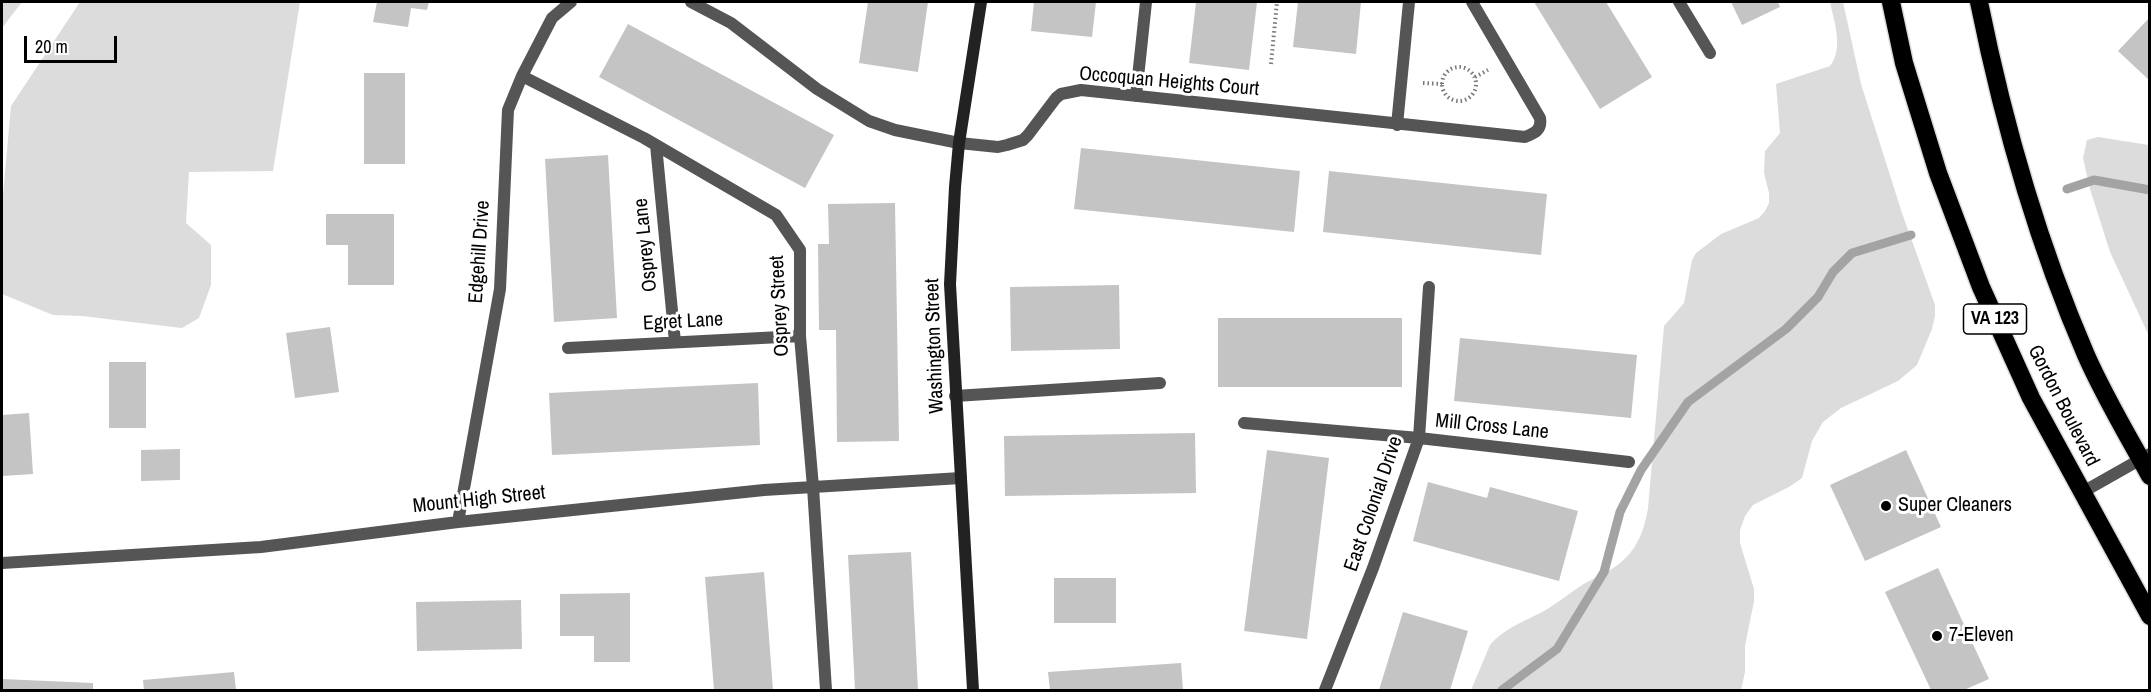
<!DOCTYPE html>
<style>
body{margin:0}
#map{position:relative;width:2151px;height:692px;overflow:hidden;background:#fff;font-family:"Archivo Narrow",sans-serif}
canvas{display:block}
.frame{position:absolute;inset:0;border:3px solid #000;pointer-events:none}
.scale{position:absolute;left:24px;top:36px;width:93px;height:27px;box-sizing:border-box;border:3px solid #000;border-top:0;padding-left:8px;font-size:18px;line-height:21px;white-space:nowrap;color:#000;-webkit-text-stroke:4px #fff;paint-order:stroke}
</style>
<div id="map">
<canvas width="2151" height="692"></canvas>
<div class="frame"></div>
<div class="scale">20 m</div>
</div>
<script>
const ctx = document.querySelector('canvas').getContext('2d');
ctx.lineJoin = 'round';
function fill(path, color) { ctx.fillStyle = color; ctx.fill(path, 'evenodd'); }
function strokePath(path, color, width, dash) { ctx.strokeStyle = color; ctx.lineWidth = width; ctx.lineCap = dash ? 'butt' : 'round'; ctx.setLineDash(dash || []); ctx.stroke(path); }
function write(font, color, halo, rows, align = 'center') {
  ctx.font = font + ' "Archivo Narrow",sans-serif'; ctx.lineWidth = 6; ctx.setLineDash([]); ctx.textBaseline = 'middle'; ctx.strokeStyle = halo; ctx.fillStyle = color; for (const [text, x, y, turn = 0] of rows) {
    ctx.save(); ctx.translate(x, y); ctx.rotate((+turn || 0) * Math.PI / 180); ctx.textAlign = isNaN(turn) ? turn : align; if (halo) ctx.strokeText(text, 0, 0); ctx.fillText(text, 0, 0); ctx.restore();
  }
}
fill(new Path2D(`
 M2,2h20l-20,26z
 M80,2h220l-27,169 -84,1 -3,51 25,22v40l-12,33 -17,10 -100,-12 -29,-1 -51,-21v-88l9,-100z
 M1830,2h13l18,82 41,129 33,92v11l-3,13 -15,36 -19,16 -57,27 -18,14 -11,19 -10,37 -13,9 -36,18 -8,11 -5,14v13l14,46v12l-9,45v26l-4,18h-270l19,-45c14,-17 35,-24 54,-34 12,-7 23,-16 35,-24 7,-5 16,-9 24,-13 29,-15 40,-35 45,-66l16,-182 20,-23 8,-43 4,-7 25,-19 38,-16 6,-7 4,-8v-10l-5,-20 1,-22 15,-18 -4,-49 54,-18c14,-18 4,-44 0,-64z
 M2098,137l51,8v191l-39,-84 -20,-63 -7,-31 4,-18z`), '#dcdcdc');
strokePath(new Path2D(`
 M2067,189l27,-9 56,10
 M1502,690l55,-41 47,-77 16,-60 21,-42 47,-68 98,-73 32,-32 15,-25 19,-19 59,-18`), '#a3a3a3', 9);
fill(new Path2D(`
 M377,2h52l-2,8 -16,-2 -3,19 -35,-5z
 M868,2h60l-10,70 -59,-9z
 M1034,2h62l-4,35 -61,-6z
 M1196,2h61l-8,68 -60,-7z
 M1298,2h63l-5,52 -63,-7z
 M1534,2h72l46,75 -52,32z
 M1731,2h47l2,5 -38,18z
 M2150,17v64l-32,-30z
 M628,24l206,111 -29,53 -206,-111z
 M364,73h41v91h-41z
 M1081,148l219,23 -6,61 -220,-23z
 M608,155l9,163 -63,4 -9,-163z
 M1329,171l218,23 -6,61 -218,-23z
 M895,203l4,238 -62,1 -1,-112h-17l-1,-86h11l-1,-40z
 M326,214h68v71h-46v-40h-22z
 M1119,285l1,64 -109,2 -1,-64z
 M1218,318h184v69h-184z
 M330,327l9,65 -44,6 -9,-65z
 M1460,338l177,17 -6,63 -177,-17z
 M109,362h37v66h-37z
 M758,383l2,62 -208,10 -3,-62z
 M29,413l4,61 -31,2v-61z
 M1195,433l1,60 -191,3 -1,-60z
 M180,449v31l-39,1v-31z
 M1267,450l62,8 -22,181 -63,-8z
 M1906,450l35,77 -76,34 -35,-76z
 M1428,482l59,16 3,-11 88,24 -19,70 -146,-40z
 M911,552l7,138h-63l-7,-135z
 M1938,568l51,111 -25,11h-33l-46,-98z
 M764,572l9,118h-59l-9,-113z
 M1054,578h62v45h-62z
 M630,593v69h-36v-26h-34v-42z
 M521,600l1,49 -105,2 -1,-49z
 M1403,612l65,19 -18,59h-71z
 M1181,663l2,27h-133l-2,-18z
 M234,672l2,18h-92l-1,-10z
 M2,679l91,4v7h-91z`), '#c4c4c4');
const highway = new Path2D(`
 M1891,2l13,61 34,110 43,114 50,111 119,218
 M1979,2c24,119 58,240 107,353 18,41 42,81 64,121`);
strokePath(highway, '#dbdbdb', 21);
strokePath(new Path2D(`
 M1271,64l6,-62
 M1442 84a17 17 0 1 1 34 0a17 17 0 1 1-34 0Z
 M1475,77l13,-7
 M1423,83l19,1`), '#777', 4, [1.5, 3]);
strokePath(new Path2D(`
 M2081,493l69,-39`), '#555', 12);
strokePath(new Path2D(`
 M691,2l40,21 86,66 52,32 26,9 64,13 39,4 9,-2 16,-5 5,-5 28,-37 5,-4 20,-4 444,47c10,-4 17,-7 15,-19l-68,-116
 M1679,2l31,51
 M522,76l122,62 132,77 24,35v86l13,151 13,203
 M1136,96l10,-94
 M1397,125l12,-123
 M656,145l19,197
 M568,348l232,-12
 M955,396l205,-13
 M1244,423l175,15 210,24
 M458,522l42,-233 8,-179 14,-34 30,-58 19,-16
 M2,563l259,-16 197,-25 306,-32 197,-12
 M1325,690l48,-122 46,-130 10,-151`), '#555', 12);
strokePath(new Path2D(`
 M973,690l-23,-406 5,-97 4,-44 22,-141`), '#222', 12);
strokePath(highway, '#000', 18);
for (const [x, y, r, color] of [
 [1886,506,6,"#000"],
 [1937,636,6,"#000"]
]) { const dot = new Path2D(); dot.arc(x, y, r, 0, 2 * Math.PI); ctx.fillStyle = color; ctx.fill(dot); strokePath(dot, '#fff', 2); }
for (const [x, y, w] of [
 [1995,319,63]
]) { const box = new Path2D(); box.roundRect(x - w / 2, y - 15, w, 30, 4.5); ctx.fillStyle = '#fff'; ctx.fill(box); strokePath(box, '#000', 1.5); }
write('bold 18px', '#000', null, [
 ["VA 123",1995,319]
]);
write('20px', '#000', '#fff', [
 ["Occoquan Heights Court",1169,82,5],
 ["Osprey Lane",646,245,-96],
 ["Edgehill Drive",480,252,-86],
 ["Osprey Street",780,306,-93],
 ["Egret Lane",683,322,-3],
 ["Washington Street",935,346,-92],
 ["Gordon Boulevard",2063,406,63],
 ["Mill Cross Lane",1492,427,6],
 ["Mount High Street",479,500,-6],
 ["East Colonial Drive",1374,504,-71]
]);
write('20px', '#000', '#fff', [
 ["Super Cleaners",1898,506],
 ["7-Eleven",1949,636]
], 'left');
</script>
